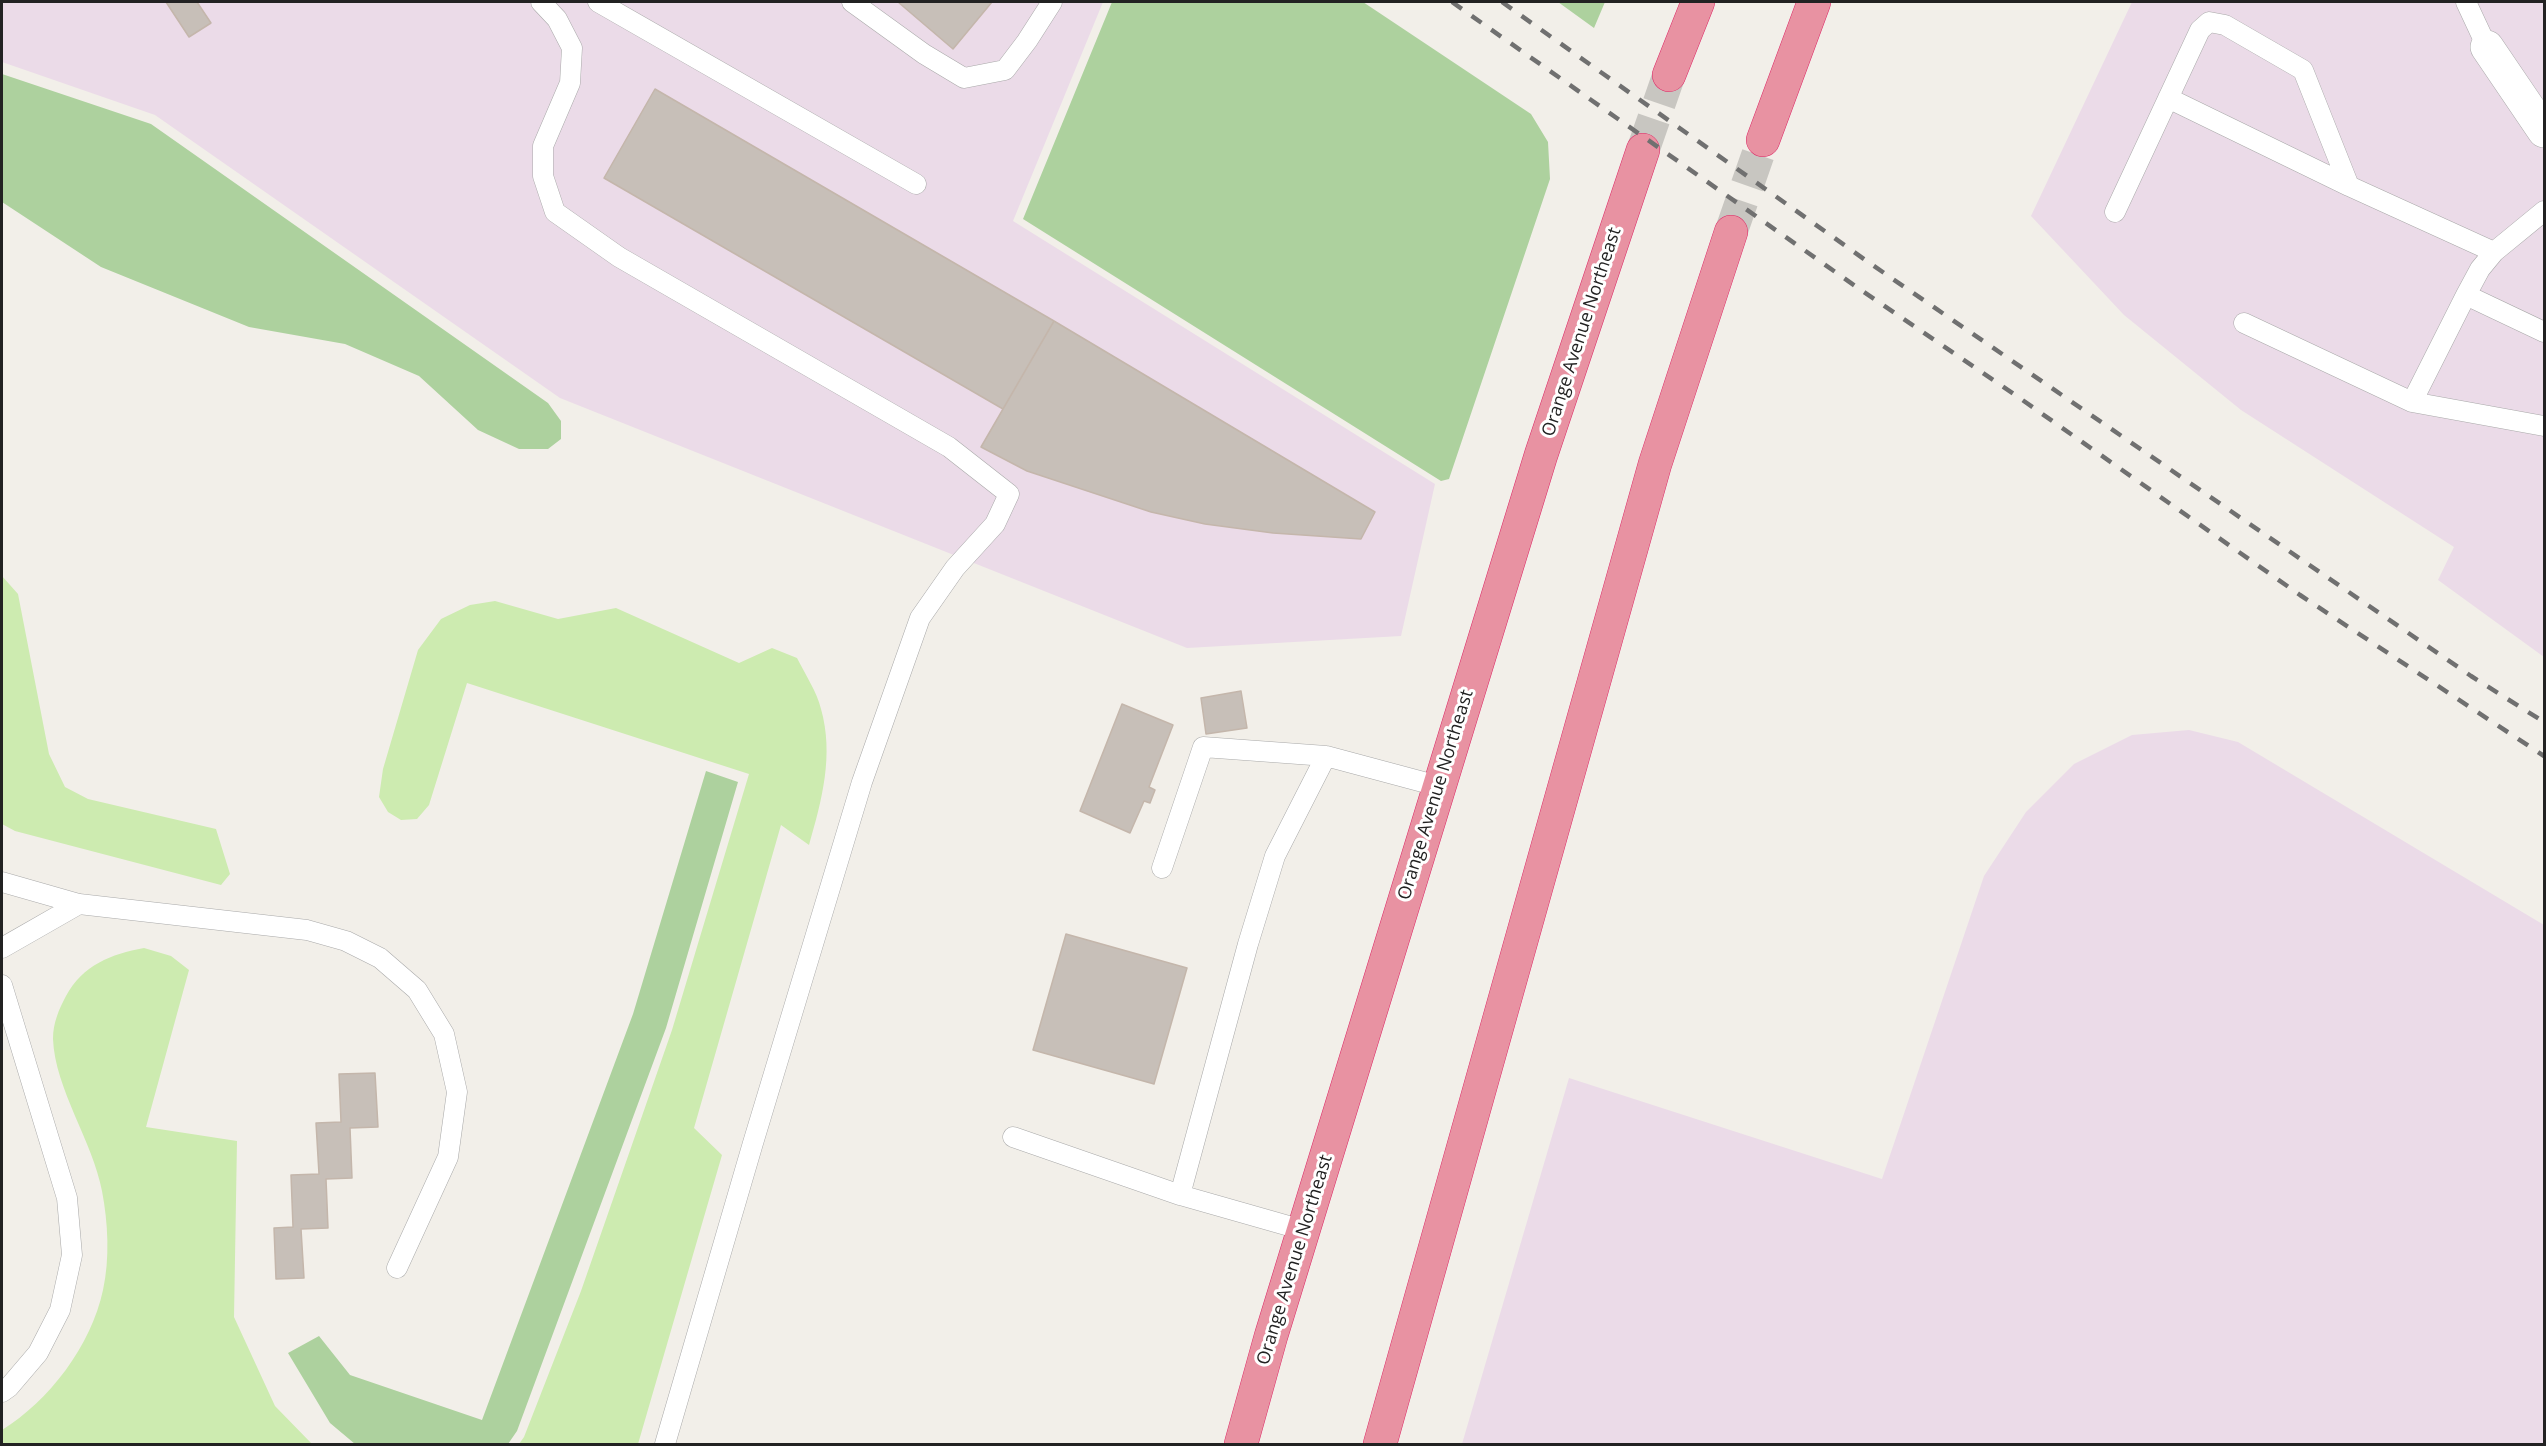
<!DOCTYPE html>
<style>
body{margin:0}
#map{position:relative;width:2546px;height:1446px;overflow:hidden;background:#f2efe9;font-family:"Open Sans",sans-serif}
canvas{display:block}
.frame{position:absolute;inset:0;border:3px solid #222;pointer-events:none}
</style>
<div id="map">
<canvas width="2546" height="1446"></canvas>
<div class="frame"></div>
</div>
<script>
const ctx = document.querySelector('canvas').getContext('2d');
ctx.lineJoin = 'round';
function fill(path, color) { ctx.fillStyle = color; ctx.fill(path, 'evenodd'); }
function strokePath(path, color, width, dash) { ctx.strokeStyle = color; ctx.lineWidth = width; ctx.lineCap = dash ? 'butt' : 'round'; ctx.setLineDash(dash || []); ctx.stroke(path); }
function write(font, color, halo, rows, align = 'center') {
  ctx.font = font + ' "Open Sans",sans-serif'; ctx.lineWidth = 6; ctx.setLineDash([]); ctx.textBaseline = 'middle'; ctx.strokeStyle = halo; ctx.fillStyle = color; for (const [text, x, y, turn = 0] of rows) {
    ctx.save(); ctx.translate(x, y); ctx.rotate((+turn || 0) * Math.PI / 180); ctx.textAlign = isNaN(turn) ? turn : align; if (halo) ctx.strokeText(text, 0, 0); ctx.fillText(text, 0, 0); ctx.restore();
  }
}
fill(new Path2D(`
 M2,2h1101l-90,219 422,263 -34,152 -214,12 -627,-250 -405,-283 -153,-53z
 M2132,2h412v655l-106,-77 16,-33 -213,-137 -117,-95 -93,-99z
 M2189,730l49,12 306,183v519h-1082l107,-366 313,101 102,-303 42,-64 48,-48 58,-29z`), '#ebdbe8');
fill(new Path2D(`
 M2,576l16,18 31,160 16,33 23,12 128,30 14,45 -9,11 -206,-54 -13,-7z
 M495,601l63,18 58,-11 123,55 33,-15 25,10c8,16 20,34 24,51 13,46 1,91 -12,136l-28,-20 -87,303 28,27 -84,289h-119l5,-7 57,-146 91,-261 77,-256 -282,-91 -38,122 -12,14 -16,1 -13,-8 -9,-15 4,-28 35,-119 23,-31 29,-14z
 M144,948l27,8 18,14 -43,157 91,14 -3,176 41,89 37,38h-310v-14c47,-29 89,-84 101,-140 7,-31 5,-68 -1,-99 -9,-49 -47,-102 -49,-152 0,-16 6,-30 13,-43 17,-31 45,-42 78,-48z`), '#cdebb0');
fill(new Path2D(`
 M1112,2h251l168,112 17,28 2,37 -101,300 -8,2 -418,-262z
 M1558,2h47l-11,26z
 M2,74l149,50 397,279 13,18v18l-13,10h-29l-41,-19 -59,-54 -74,-32 -96,-17 -148,-60 -99,-65z
 M706,771l32,11 -72,246 -149,403 -9,13h-153l-25,-21 -42,-70 31,-17 31,39 132,45 151,-406z`), '#add19e');
const building = new Path2D(`
 M166,2h31l14,21 -22,14z
 M898,2h94l-39,47z
 M655,89l399,232 -51,88 -399,-231z
 M1054,321l321,191 -14,27 -88,-6 -68,-9 -54,-12 -124,-41 -46,-24z
 M1241,691l6,37 -41,6 -5,-36z
 M1122,704l51,21 -24,62 6,3 -5,13 -6,-2 -14,32 -50,-22z
 M1066,934l121,34 -33,116 -121,-34z
 M375,1073l3,54 -28,1 2,50 -26,1 2,49 -27,1 3,49 -28,1 -2,-51 19,-1 -2,-52 28,-1 -3,-51 25,-1 -2,-48z`);
fill(building, '#c7bfb8');
strokePath(building, '#c4b6ab', 1.5);
strokePath(new Path2D(`
 M1643,150l26,-75
 M1731,232l32,-92`), '#c8c6c1', 33, [33, 16]);
const lane = new Path2D(`
 M541,2l16,17 15,29 -2,35 -27,63v30l12,36 64,45 330,190 60,47 -14,30 -40,44 -35,50 -58,164 -109,361 -88,301
 M598,2l318,182
 M852,2l72,52 40,24 41,-8 22,-29 25,-39
 M2466,2l21,45
 M2168,98l181,88
 M2544,211l-50,41 -14,17 -14,26 78,37
 M2115,212l85,-182 9,-8 16,3 78,45 46,116 145,66
 M2244,323l168,79 132,24
 M2412,402l54,-107
 M1162,868l41,-121 123,9
 M2,882l77,22 228,26 39,11 34,17 37,32 27,44 13,58 -9,65 -51,111
 M2,948l77,-44
 M2,985l65,213 5,57 -12,55 -22,43 -29,34 -7,5
 M1013,1137l167,58 123,35
 M1180,1195l68,-251 27,-88 51,-100 112,30`);
const street = new Path2D(`
 M2487,47l57,84`);
const highway = new Path2D(`
 M1669,75l29,-73
 M1763,140l51,-138
 M1241,1444l30,-108 270,-881 102,-305
 M1380,1444l275,-980 76,-232`);
strokePath(lane, '#a9a9a9', 21);
strokePath(street, '#a9a9a9', 34);
strokePath(highway, '#dc2a67', 34);
strokePath(lane, '#fff', 20);
strokePath(street, '#fff', 33);
strokePath(highway, '#e892a2', 33);
strokePath(new Path2D(`
 M1452,2l406,286 163,111 279,196 244,161
 M1502,2l369,262 600,412 73,46`), '#707070', 4.5, [12, 12]);
write('18px', '#222', '#fff', [
 ["Orange Avenue Northeast",1582,332,-72],
 ["Orange Avenue Northeast",1436,795,-73],
 ["Orange Avenue Northeast",1295,1260,-73]
]);
</script>
